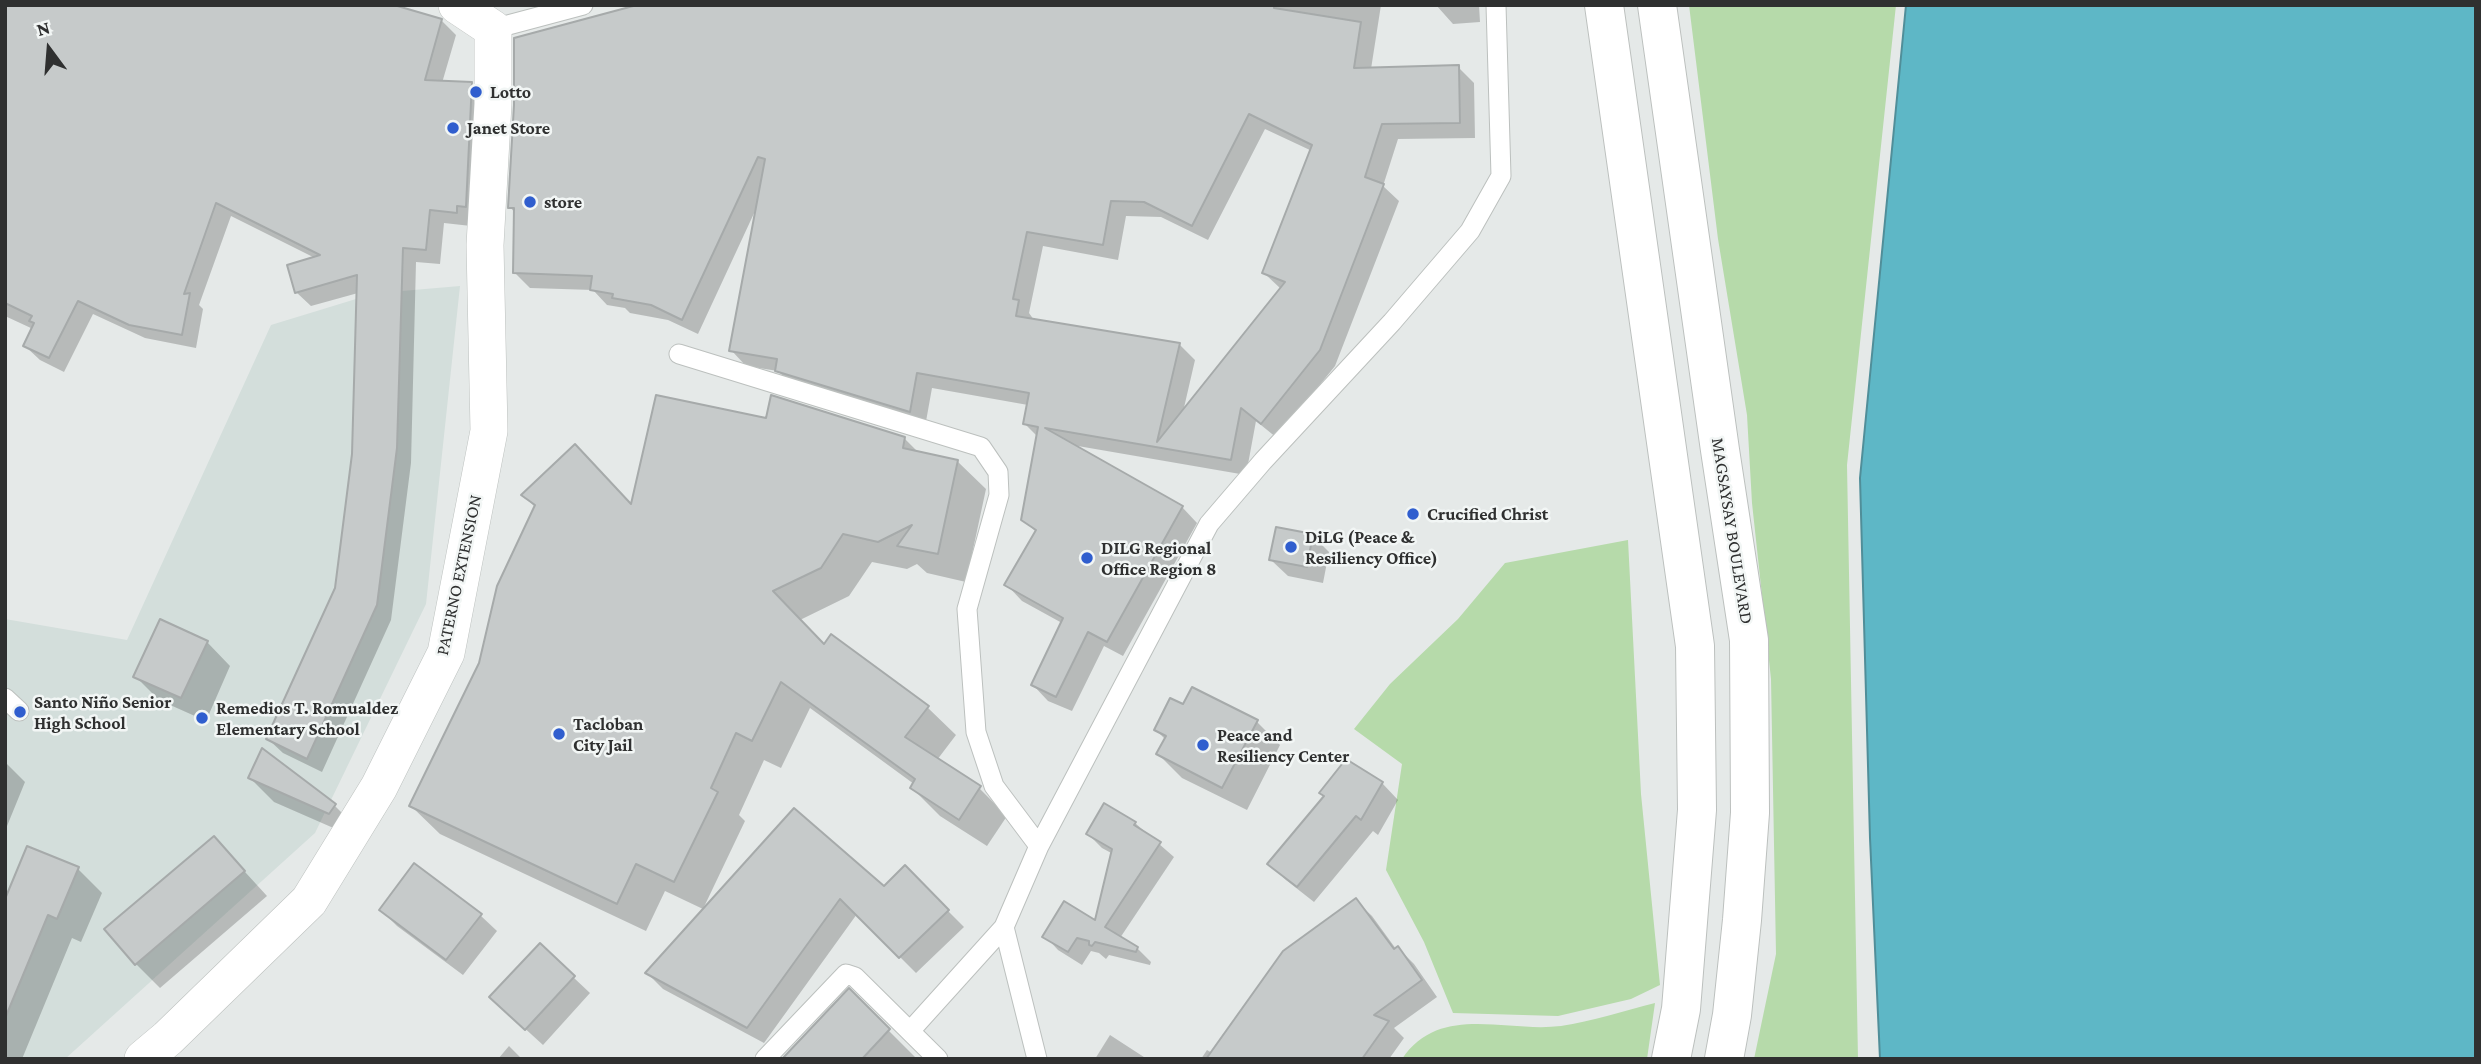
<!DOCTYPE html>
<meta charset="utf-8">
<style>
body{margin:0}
#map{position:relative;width:2481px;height:1064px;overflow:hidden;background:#e5e9e8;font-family:"Crimson Pro",serif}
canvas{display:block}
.frame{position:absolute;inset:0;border:7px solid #2f3030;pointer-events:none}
.north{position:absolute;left:14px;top:14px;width:70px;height:70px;-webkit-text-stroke:5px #f2f6f5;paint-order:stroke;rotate:344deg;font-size:19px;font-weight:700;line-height:28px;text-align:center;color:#2f3030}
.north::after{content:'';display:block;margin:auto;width:24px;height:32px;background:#2f3030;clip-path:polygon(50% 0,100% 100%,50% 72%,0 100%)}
</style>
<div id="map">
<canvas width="2481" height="1064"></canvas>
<div class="frame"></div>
<div class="north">N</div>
</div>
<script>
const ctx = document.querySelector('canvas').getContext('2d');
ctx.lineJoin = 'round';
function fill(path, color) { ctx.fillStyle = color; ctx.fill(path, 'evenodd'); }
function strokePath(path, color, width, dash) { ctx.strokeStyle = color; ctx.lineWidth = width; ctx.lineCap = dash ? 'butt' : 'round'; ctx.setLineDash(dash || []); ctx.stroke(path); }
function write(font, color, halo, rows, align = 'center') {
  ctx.font = font + ' "Crimson Pro",serif'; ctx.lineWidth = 5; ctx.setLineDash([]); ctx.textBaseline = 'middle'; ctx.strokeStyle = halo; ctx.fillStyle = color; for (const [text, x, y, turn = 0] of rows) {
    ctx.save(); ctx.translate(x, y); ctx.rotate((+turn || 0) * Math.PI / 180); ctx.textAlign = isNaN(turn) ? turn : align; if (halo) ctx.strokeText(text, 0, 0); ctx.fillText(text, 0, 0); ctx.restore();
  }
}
fill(new Path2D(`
 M460,286l-34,318 -111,229 -250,226h-60v-440l122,21 144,-315 85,-26 34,-7z`), '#d3dedb');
fill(new Path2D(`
 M1689,5h207l-49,460 11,594h-104l22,-105 -5,-275 -19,-176 -5,-88 -29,-176z
 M1628,540l13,254 19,191 -29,14 -73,17 -105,-3 -29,-71 -38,-72 16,-106 -48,-35 36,-45 68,-65 47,-56z
 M1655,1003l-8,56h-245c38,-56 103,-26 159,-33 31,-5 63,-15 94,-23z`), '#b6daaa');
const water = new Path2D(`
 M1906,5h570v1054h-596l-10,-221 -10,-360z`);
fill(water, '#5eb7c6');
strokePath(water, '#508e99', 2);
fill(new Path2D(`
 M5,5h392l6,5 38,10 15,15 -14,48 29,1 15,14 -15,128 -27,-3 -4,41 -24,-2 -5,201 -20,157 -69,152 -39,-19 -15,-14 68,-151 17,-134 5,-161 -47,13 -15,-14 19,-34 -84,-42 -32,89 4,4 -7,39 -51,-10 -52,-24 -29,58 -24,-12 -15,-14 8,-17 -28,-13z
 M647,5h734l-10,64 87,-2 16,16 1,55 -77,1 -15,47 16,15 -64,165 -58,72 -21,-17 -10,54 -174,-30 110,62 15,16 -74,133 -19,-10 -32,65 -24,-10 -15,-16 29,-62 -40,-22 -15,-16 29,-53 -13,-13 15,-82 -13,-13 3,-19 -96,-17 -7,39 -132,-41 -15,-15 -32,-5 -15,-16 25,-141 -58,125 -30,-14 -38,-7 -5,-5 -18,-3 -14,-15 -63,-2 -15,-15v-60l-5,-6zM1265,129l47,22 -48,122 17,16 -98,123 12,-52 -15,-15 -146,-25 -5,-7 14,-67 75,14 8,-44 35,1 47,23z
 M1436,5h43l1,17 -27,2z
 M768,420l136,18 15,15 38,8 29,28 -20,93 -39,-9 -10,-9 -10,5 -35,-7 -23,34 -49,24 25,26 102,61 29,28 -19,25 42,28 28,28 -20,30 -47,-30 -28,-28 2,-4 -104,-76 -29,60 -17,-8 -25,55 6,6 -42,88 -38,-18 -19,40 -206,-97 -29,-28 69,-143 56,-155 -13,-13 110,11z
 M1313,536l16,16 -6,31 -35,-7 -17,-16z
 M207,642l23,24 -24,55 -47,-21 -24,-24z
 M1184,707l72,14 24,24 -33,65 -65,-32 -24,-24 8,-14 -10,-10z
 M5,762l20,20 -20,49z
 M250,778l84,27 24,24 -4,8 -80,-35z
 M1382,783l16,17 -20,35 -5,-4 -59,71 -28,-22 -16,-16z
 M794,811l90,77 21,-20 59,59 -48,46 -59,-59 -93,129 -101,-54 -16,-16z
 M1135,823l39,34 -54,81 17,10 14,14 -1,3 -41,-10 -3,4 -7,-6 -8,-2 -9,14 -24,-15 -13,-14 51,-13 17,-69 -11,-6 -14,-14z
 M214,838l53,58 -107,92 -24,-24z
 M78,869l24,24 -21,49 -9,-4 -50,121h-17v-156z
 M1355,900l17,16 24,33 2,-1 16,16 23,33 -43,31 10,10 -15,21h-188l6,-9 5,3z
 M381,910l99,5 17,16 -34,44 -66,-49z
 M540,946l50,47 -47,52 -35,-32z
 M850,992l67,67h-132z
 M1110,1035l37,24h-52z
 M509,1046l13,13h-24z`), '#0003');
const building = new Path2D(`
 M5,5h389l48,14 -17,61 47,2 -6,125 -9,-1v7l-27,-3 -4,40 -23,-2 -6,200 -20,157 -70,154 -41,-20 69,-151 17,-134 5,-179 -62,18 -8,-28 33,-10 -104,-52 -32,91 6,-1 -8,42 -53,-10 -51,-24 -29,57 -26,-12 11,-23 -5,-2 3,-5 -27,-13z
 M637,5h637v3l87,14 -7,46 105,-3 1,58 -78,1 -17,53 19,7 -64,166 -59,74 -20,-16 -10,52 -186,-32 138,78 -76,136 -19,-10 -32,65 -25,-12 32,-67 -59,-33 32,-55 -15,-10 17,-93 -15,-3 6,-31 -112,-20 -7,39 -135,-41 2,-12 -48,-8 36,-192 -7,-2 -76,163 -31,-15 -39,-7 1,-4 -23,-4 2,-14 -79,-3 1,-65h-6l6,-103v-67zM1249,114l63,31 -50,128 23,9 -128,160 23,-99 -164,-27 3,-16 -6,-1 14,-67 76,13 8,-44 33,1 48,24z
 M656,395l110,23 5,-23 134,42 -2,11 55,12 -20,94 -41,-8 15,-21 -34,17 -35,-8 -22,34 -48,23 51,53 7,-10 98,72 -24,31 76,49 -22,34 -49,-32 5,-9 -134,-97 -29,59 -16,-8 -25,55 7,4 -44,90 -38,-18 -19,40 -208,-98 70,-143 18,-77 38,-81 -14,-10 54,-51 56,60z
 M1276,527l37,7 -6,33 -38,-7z
 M160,619l48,22 -27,57 -48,-21z
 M1192,687l66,33 -36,68 -66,-34 10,-18 -12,-6 16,-32 13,6z
 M262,748l74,56 -7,10 -81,-36z
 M1346,759l37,23 -22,38 -5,-4 -59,71 -30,-23 57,-68 -5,-3z
 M1104,803l32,19 -2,3 27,17 -56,85 33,20 -2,5 -41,-10 -3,4 -3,-1v-4l-12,-3 -9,14 -26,-15 22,-36 31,19 17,-71 -26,-15z
 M794,808l90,78 21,-21 44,45 -50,48 -59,-59 -93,129 -102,-55z
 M214,836l31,35 -110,94 -31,-36z
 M27,846l52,21 -22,52 -9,-4 -42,101 -1,-117z
 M414,863l68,51 -36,46 -67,-50z
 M1356,898l38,51 4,-3 24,34 -48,35 15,6 -27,38h-156l77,-108z
 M540,943l35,33 -50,54 -36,-33z
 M849,988l41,41 -28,30h-80z`);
fill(building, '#c6caca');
strokePath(building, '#a6aaaa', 2);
const lane = new Path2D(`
 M493,29l90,-24
 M679,354l302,93 17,25 1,23 -32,114 9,123 18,54 45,60
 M5,698l14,13
 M1004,927l33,132
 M911,1030l93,-103 35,-81 170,-322 54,-63 129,-139 78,-91 31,-55 -5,-171
 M765,1059l81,-85 9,3 83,82`);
const street = new Path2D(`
 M143,1059l25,-21 141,-137 70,-114 67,-134 43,-222 -4,-186 8,-141v-75l-36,-24`);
const primary = new Path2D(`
 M1604,5l91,641 2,164 -16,199 -10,50
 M1657,5l63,445 29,190 1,173 -8,107 -10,95 -8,44`);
strokePath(lane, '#bcc0be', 21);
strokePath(street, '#bcc0be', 38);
strokePath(primary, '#bcc0be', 40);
strokePath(lane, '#fff', 19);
strokePath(street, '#fff', 37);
strokePath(primary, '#fff', 38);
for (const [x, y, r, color] of [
 [476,92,7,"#305ece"],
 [453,128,7,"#305ece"],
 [530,202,7,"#305ece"],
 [1413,514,7,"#305ece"],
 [1291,547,7,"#305ece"],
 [1087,558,7,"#305ece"],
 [20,712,7,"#305ece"],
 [202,718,7,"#305ece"],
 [559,734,7,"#305ece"],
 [1203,745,7,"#305ece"]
]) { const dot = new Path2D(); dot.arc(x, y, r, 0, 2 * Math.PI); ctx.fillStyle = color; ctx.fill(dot); strokePath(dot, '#f2f6f5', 2.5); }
write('bold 18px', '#2f3030', '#f2f6f5', [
 ["Lotto",490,92],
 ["Janet Store",467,128],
 ["store",544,202],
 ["Crucified Christ",1427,514],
 ["DiLG (Peace &",1305,537],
 ["Resiliency Office)",1305,558],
 ["DILG Regional",1101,548],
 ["Office Region 8",1101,569],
 ["Santo Niño Senior",34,702],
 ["High School",34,723],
 ["Remedios T. Romualdez",216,708],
 ["Elementary School",216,729],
 ["Tacloban",573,724],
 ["City Jail",573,745],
 ["Peace and",1217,735],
 ["Resiliency Center",1217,756]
], 'left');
write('18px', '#2f3030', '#f2f6f5', [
 ["MAGSAYSAY BOULEVARD",1732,531,81],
 ["PATERNO EXTENSION",459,575,-78]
]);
</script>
